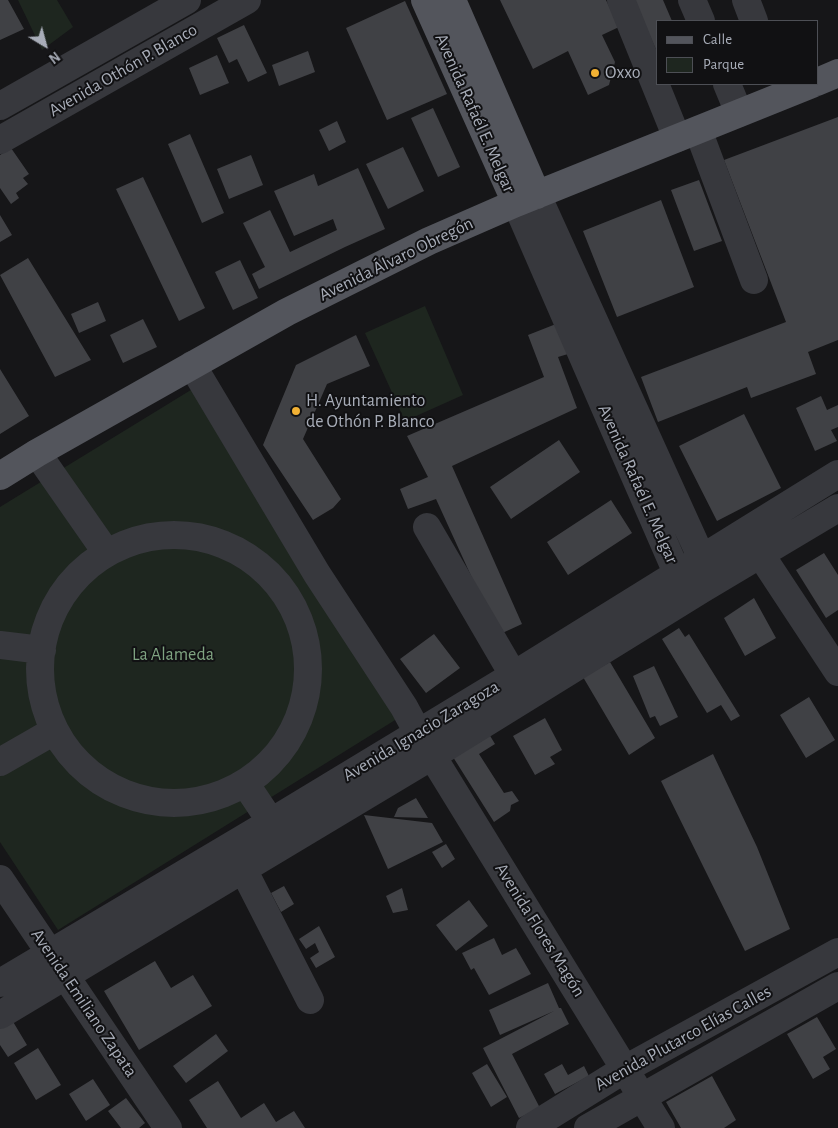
<!DOCTYPE html>
<meta charset="utf-8">
<style>
body{margin:0}
#map{position:relative;width:838px;height:1128px;overflow:hidden;background:#161618;font-family:"Alegreya Sans",sans-serif}
canvas{display:block}
.legend{position:absolute;left:656px;top:20px;width:162px;height:65px;box-sizing:border-box;background:#111113;border:1px solid #4d4f55;margin:0;padding:6px 9px;list-style:none;font-size:15px;color:#a8adb8}
.legend li{display:flex;align-items:center;gap:10px;height:25px}
.legend b{width:25px;border:1px solid #4d4f55}
.north{position:absolute;left:20px;top:20px;width:50px;height:50px;-webkit-text-stroke:4px #111113;paint-order:stroke;rotate:143deg;font-size:14px;font-weight:700;line-height:20px;text-align:center;color:#a8adb8}
.north::after{content:'';display:block;margin:auto;width:18px;height:22px;background:#a8adb8;clip-path:polygon(50% 0,100% 100%,50% 72%,0 100%)}
</style>
<div id="map">
<canvas width="838" height="1128"></canvas>
<ul class="legend">
<li><b style="height:6px;background:#53555c"></b>Calle</li>
<li><b style="height:14px;background:#1e261f"></b>Parque</li>
</ul>
<div class="north">N</div>
</div>
<script>
const ctx = document.querySelector('canvas').getContext('2d');
ctx.lineJoin = 'round';
function fill(path, color) { ctx.fillStyle = color; ctx.fill(path, 'evenodd'); }
function strokePath(path, color, width, dash) { ctx.strokeStyle = color; ctx.lineWidth = width; ctx.lineCap = dash ? 'butt' : 'round'; ctx.setLineDash(dash || []); ctx.stroke(path); }
function write(font, color, halo, rows, align = 'center') {
  ctx.font = font + ' "Alegreya Sans",sans-serif'; ctx.lineWidth = 4; ctx.setLineDash([]); ctx.textBaseline = 'middle'; ctx.strokeStyle = halo; ctx.fillStyle = color; for (const [text, x, y, turn = 0] of rows) {
    ctx.save(); ctx.translate(x, y); ctx.rotate((+turn || 0) * Math.PI / 180); ctx.textAlign = isNaN(turn) ? turn : align; if (halo) ctx.strokeText(text, 0, 0); ctx.fillText(text, 0, 0); ctx.restore();
  }
}
fill(new Path2D(`
 M18,0h39l16,27 -31,23z
 M425,306l38,89 -58,26 -40,-88z
 M199,385l217,322 -358,223 -58,-88v-335z`), '#1e261f');
fill(new Path2D(`
 M0,0h8l16,29 -24,11z
 M500,0h106l13,27 -17,8 13,27 -6,23 -21,10 -20,-44 -35,18z
 M634,0h29l9,21h-15v31z
 M405,1l42,93 -60,26 -41,-92z
 M244,25l23,48 -19,9 -11,-23 -8,4 -12,-25z
 M308,51l7,21 -36,14 -7,-21z
 M217,55l12,28 -29,12 -11,-27z
 M433,108l27,59 -22,10 -27,-59z
 M838,117v223l-30,12 8,22 -65,24 -4,-11 -89,35 -17,-45 145,-55 -62,-162z
 M337,121l9,21 -17,9 -10,-21z
 M190,134l34,79 -22,10 -34,-79z
 M403,147l21,44 -36,18 -22,-45z
 M11,148l18,26 -6,4 5,6 -12,9 3,5 -8,6 -11,-16v-33z
 M251,155l12,30 -34,14 -12,-30z
 M358,168l27,61 -40,18 -86,42 -7,-15 13,-7 -22,-44 27,-13 20,42 47,-22 -4,-11 -39,17 -20,-45 40,-17 4,12z
 M143,177l62,131 -26,13 -63,-132z
 M699,180l23,61 -28,10 -23,-61z
 M661,200l33,87 -77,30 -34,-86z
 M0,215l12,20 -12,7z
 M28,258l63,102 -36,17 -55,-102z
 M240,260l18,38 -25,12 -18,-38z
 M98,302l8,19 -27,12 -8,-19z
 M143,319l14,28 -34,16 -13,-28z
 M556,324l12,30 -10,3 19,51 -125,58 70,158 -24,11 -62,-136 -28,10 -8,-20 28,-12 -21,-41 137,-59 -16,-42z
 M356,335l14,31 -43,18 -24,55 38,60 -8,9 -20,12 -50,-75 33,-80z
 M0,369l29,47 -29,18z
 M821,396l6,14 11,-5v22l-7,3 6,11 -22,10 -19,-43z
 M744,414l37,74 -64,33 -38,-75z
 M559,440l21,32 -69,47 -21,-32z
 M611,500l21,33 -64,42 -21,-33z
 M824,553l14,22v35l-12,8 -30,-48z
 M754,598l22,40 -31,18 -21,-38z
 M679,628l6,9 4,-3 51,82 -9,5 -10,-16 -14,8 -45,-74z
 M434,634l26,34 -34,25 -26,-34z
 M610,662l45,76 -26,17 -46,-78z
 M654,666l24,51 -18,9 -5,-10 -5,2 -17,-42z
 M809,697l26,43 -29,18 -26,-43z
 M545,718l17,32 -12,7 5,7 -20,11 -22,-39z
 M489,734l6,10 -16,10 25,39 8,-2 7,10 -8,4 -1,6 -16,11 -41,-65z
 M713,754l44,93 33,82 -45,22 -84,-170z
 M416,798l12,20 -34,-1 4,-9z
 M364,815l68,8 11,19 -55,27z
 M446,844l9,15 -13,9 -10,-16z
 M284,886l10,18 -13,8 -10,-19z
 M402,888l6,22 -15,3 -7,-17z
 M469,900l19,26 -32,25 -20,-26z
 M319,926l16,31 -19,11 -6,-10 9,-6 -4,-9 -9,6 -7,-10z
 M494,938l8,17 14,-7 15,26 -42,21 -15,-27 -3,2 -9,-17z
 M155,961l16,27 22,-13 19,31 -73,44 -35,-59z
 M548,983l11,25h2l8,16 -57,30 28,54 -21,10 -36,-70 71,-37 -54,24 -11,-25z
 M817,1017l19,32 -13,8 7,12 -17,10 -26,-45z
 M12,1020l15,25 -19,12 -8,-12v-17z
 M216,1034l12,17 -42,32 -13,-17z
 M38,1048l23,37 -25,15 -22,-37z
 M487,1064l20,33 -16,10 -19,-34z
 M562,1064l6,11 16,-9 5,10 -34,18 -11,-20z
 M712,1076l24,44 -12,8h-43l-15,-26z
 M93,1079l17,26 -24,16 -17,-27z
 M218,1081l23,37 23,-15 12,19 18,-11 11,17h-98l-18,-28z
 M126,1098l19,25 -6,5h-18l-13,-17z`), '#404145');
strokePath(new Path2D(`
 M621,0l56,138
 M692,0l9,21
 M746,0l8,21
 M727,84l12,29
 M0,106l187,-106
 M698,130l56,150
 M0,140l247,-140
 M537,195l165,364v18
 M516,203l161,370 14,9
 M192,365l125,209 87,133 14,26 243,395
 M37,453l69,99
 M427,527l95,163
 M40 669a134 134 0 1 1 268 0a134 134 0 1 1-268 0Z
 M751,540l87,132
 M0,645l42,5
 M0,762l54,-31
 M245,783l26,39
 M243,869l67,131
 M0,879l168,249
 M0,983l271,-161 243,-147 324,-201
 M0,1015l432,-259 270,-167 136,-81
 M530,1128l95,-59 213,-117
 M588,1128l250,-142`), '#37383d', 28);
strokePath(new Path2D(`
 M425,0l91,203
 M452,0l85,195
 M817,82l21,-9
 M0,476l37,-23 250,-141 142,-71 87,-38 296,-119`), '#53555c', 28);
for (const [x, y, r, color] of [
 [595,73,5,"#f2b134"],
 [296,411,5,"#f2b134"]
]) { const dot = new Path2D(); dot.arc(x, y, r, 0, 2 * Math.PI); ctx.fillStyle = color; ctx.fill(dot); strokePath(dot, '#111113', 2); }
write('18px', '#a8adb8', '#111113', [
 ["Avenida Othón P. Blanco",123,70,-30],
 ["Avenida Rafaél E. Melgar",475,113,66],
 ["Avenida Álvaro Obregón",396,259,-26],
 ["Avenida Rafaél E. Melgar",638,484,66],
 ["Avenida Ignacio Zaragoza",421,731,-31],
 ["Avenida Flores Magón",540,930,58],
 ["Avenida Emiliano Zapata",84,1003,56],
 ["Avenida Plutarco Elías Calles",683,1038,-29]
]);
write('18px', '#a8adb8', '#111113', [
 ["Oxxo",605,73],
 ["H. Ayuntamiento",306,401],
 ["de Othón P. Blanco",306,422]
], 'left');
write('18px', '#7fa381', '#111113', [
 ["La Alameda",173,655]
]);
</script>
